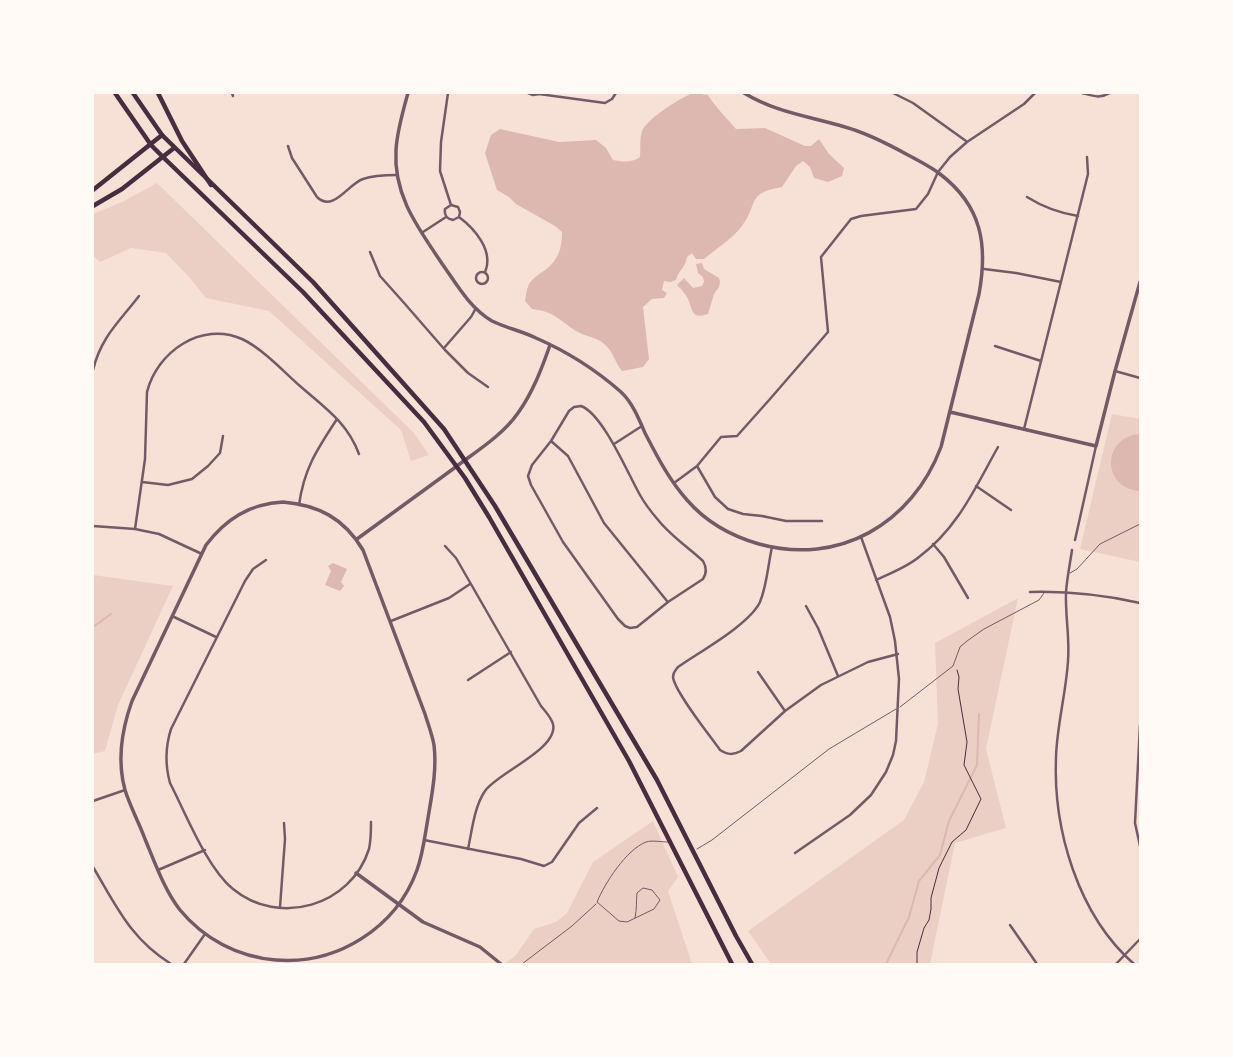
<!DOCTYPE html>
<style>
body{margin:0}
#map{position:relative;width:1233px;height:1057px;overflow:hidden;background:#f7e1d7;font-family:"Fira Sans Condensed",sans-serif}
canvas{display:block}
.frame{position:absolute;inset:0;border:94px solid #fffaf5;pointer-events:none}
</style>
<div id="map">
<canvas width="1233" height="1057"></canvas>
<div class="frame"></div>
</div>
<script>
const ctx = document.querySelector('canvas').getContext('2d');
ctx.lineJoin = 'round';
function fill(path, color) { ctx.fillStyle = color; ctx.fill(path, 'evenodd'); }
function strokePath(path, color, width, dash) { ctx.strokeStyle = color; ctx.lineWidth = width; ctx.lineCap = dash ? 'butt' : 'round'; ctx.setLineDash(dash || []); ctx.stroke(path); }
fill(new Path2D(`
 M157,183l257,250 15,22 -18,6 -10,-31 -132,-119 -63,-13 -17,-21 -23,-24 -35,-5 -31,14 -7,-6v-42l29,-12z
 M1112,414l28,5v143l-60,-13z
 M93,575l80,11 -55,119 -13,46 -12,3z
 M1018,598l-32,151 20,79 -51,15 -25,121h-159l-23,-33 156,-111 20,-38 14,-58 -3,-81z
 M653,821l25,56 -10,14 24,73h-188l12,-9 18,-26 22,-7 11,-9 26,-51z`), '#ebcfc5');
fill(new Path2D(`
 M693,93l15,2c8,13 18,22 28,34l29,-1 40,18h6l8,-7 10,15 15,14 -2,8 -14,6 -14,-4 -4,-11 -7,-6 -7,5 -14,21c-36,6 -23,16 -40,39 -10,13 -26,23 -38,33h-8l-4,-6 -5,4c-2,12 -8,12 -11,23l-6,2 -6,-1 -2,9 5,3 -3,5 -12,1 -9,8 6,52 -6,8 -21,4c-7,-8 -9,-21 -19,-28 -6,-5 -14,-6 -21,-9 -21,-10 -23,-22 -50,-25l-7,-8c1,-6 2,-13 4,-17 6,-9 15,-12 22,-19 9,-10 11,-20 11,-33l-7,-6 -39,-22 -7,-7 -12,-7 -12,-37 6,-18 9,-6 59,13 37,-2 10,8 7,12c10,2 18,3 27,-3 1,-9 -1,-20 3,-28 7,-12 37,-31 50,-36z
 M702,263l2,6 15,9 1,4 -1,5 -5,7 -6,20c-17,6 -15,-4 -20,-15 -2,-5 -7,-10 -11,-14l7,-7 9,10 9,-2 2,-4 -1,-5 -5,-4 -2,-9z
 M1140,434v57c-38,-2 -39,-54 0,-57z
 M333,563l14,6 -6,13 3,4 -4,5 -15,-6 6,-14 -3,-5z`), '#dcb8b0');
strokePath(new Path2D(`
 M93,627l18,-13
 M886,964l23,-47 10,-36 21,-26 9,-34 28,-56 2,-51`), '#dcb8b0', 2);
strokePath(new Path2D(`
 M917,964v-12l7,-24 5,-8 2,-11v-11l8,-30 13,-26 14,-12 15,-31 -17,-34 3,-23 -9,-53 1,-12 -2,-7`), '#4a2c40', 1);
strokePath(new Path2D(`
 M1070,573l7,-4 23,-25 40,-20
 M900,707l53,-41 7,-19 7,-6 17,-12 55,-29 5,-7
 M697,849l15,-9 117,-91 67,-40
 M635,918c2,-9 1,-16 2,-25l6,-5 9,2 8,10 -6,9 -27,13 -8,-1 -22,-19c8,-19 29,-52 49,-60 6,-2 15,0 22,0
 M522,964l50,-38 24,-22`), '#755966', 1);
strokePath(new Path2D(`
 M232,93l1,3
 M448,93l-7,49 -1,29 11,34
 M528,93l5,2 6,-1 66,9 7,-4 4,-6
 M893,93l20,10 53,38
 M1082,93c11,3 18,6 28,0
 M288,146l4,12 25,39c16,16 31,-13 46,-18 11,-4 23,-4 34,-4
 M1027,197c16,10 32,16 51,19
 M459,217l-6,3c-6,-1 -9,-5 -8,-11l6,-4 7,2 2,5 -1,5c16,12 35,34 26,55
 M423,232l23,-15
 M370,252l10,24 25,28 40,46 23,23 20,14
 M984,269l32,4 45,9
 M476 278a6 6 0 1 1 12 0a6 6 0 1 1-12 0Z
 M995,346l46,15
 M444,348l27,-31 5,-9
 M93,370c8,-33 26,-48 46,-74
 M1115,371l25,7
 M581,406c22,8 47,68 59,89 5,9 12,18 19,26 12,15 30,27 44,40 4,7 4,12 0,18l-35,23 -31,25 -7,1 -5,-2 -7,-7 -55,-77 -32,-57 -3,-9 4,-11 19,-24 18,-30 5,-4z
 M1024,429l58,-231 6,-24 -1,-17
 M551,441l17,15 36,67 63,78
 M614,444l28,-18
 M697,466l18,31 13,12 15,5 19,2 24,5h36
 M142,482l26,3 24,-6 16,-13 12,-13 3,-17
 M674,483l23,-17 24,-29 16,-1 33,-37 58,-67 -7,-75 30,-38 10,-3 55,-7 12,-15 10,-22 12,-15 17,-15 57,-38 11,-11
 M976,486l35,24
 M299,505c5,-37 19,-57 38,-86
 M93,526l42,3 24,5 43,20
 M135,529l10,-70 2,-67c10,-40 54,-71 95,-53 21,10 41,32 58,47 25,22 47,36 59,68
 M1075,540l21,-94
 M933,544l11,13 24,41
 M445,546l11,12 85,148c4,5 10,11 12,18 6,25 -56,49 -68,67 -11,16 -13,40 -17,58
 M772,547c-4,18 -5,38 -12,55 -11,23 -61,50 -82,65 -3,4 -5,5 -5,10 1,14 38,60 47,73 8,5 13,5 21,1l44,-40 36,-26 47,-23 30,-8
 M1072,550c-2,14 -5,28 -6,42 -1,23 4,46 2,69 -2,32 -11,64 -12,96 -3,73 22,158 78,207
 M266,560l-13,9 -8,12 -74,148c-6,19 -6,36 -1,54 16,31 37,85 63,106 46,38 118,17 136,-40 2,-9 2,-18 2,-27
 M876,580c15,-7 31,-13 43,-23 39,-29 56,-69 79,-110
 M1030,592c37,-1 74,3 110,11
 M806,606l12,22 20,48
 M172,616l44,21
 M391,621l58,-23 21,-14
 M758,672l27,39
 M468,680l43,-28
 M1140,725l-5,98 5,23
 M93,801l32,-11
 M424,840l97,19 23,7 8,-4 27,-39 18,-15
 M795,853l55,-38 21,-20 15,-23 7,-17 3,-14 3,-62 -4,-38 -5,-24 -29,-80
 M93,867c24,40 37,71 78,97
 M158,870l47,-20
 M280,907l5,-68 -1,-16
 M1010,925l27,39
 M184,964l21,-30
 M1116,964l24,-25`), '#755966', 2.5);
strokePath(new Path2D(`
 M408,93c-5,18 -11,38 -12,57 -3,46 23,79 47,115 14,20 27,43 49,56 14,7 30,10 44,17 32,14 59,31 85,54 11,10 18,27 24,41 12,23 24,47 42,67 19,22 44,36 72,44 80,22 153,-20 182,-97l38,-153c9,-49 3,-88 -39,-120 -9,-7 -21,-13 -32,-19 -20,-11 -41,-22 -63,-28 -36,-11 -68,-14 -101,-34
 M950,412l146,34 19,-75 25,-89
 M283,502c35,3 61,16 80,48l62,164c3,10 7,20 9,31 3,24 -2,49 -6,73 -3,17 -5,36 -11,52 -21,58 -80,95 -141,90 -38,-3 -72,-21 -96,-50 -16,-21 -25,-47 -35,-71 -6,-16 -15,-33 -20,-49 -8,-29 -3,-61 7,-89l74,-156c20,-26 43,-41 77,-43z
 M357,539c32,-23 64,-47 96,-70 22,-17 49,-33 65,-56 15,-21 24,-45 32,-68
 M356,873l67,49 57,25 21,17`), '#755966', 3.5);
strokePath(new Path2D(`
 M115,93l36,52 14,14 138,133 121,130 41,56 24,39 140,244 103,203
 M133,93l29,42 151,147 131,147 51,77 162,274 79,156 16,28`), '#4a2c40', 4.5);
strokePath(new Path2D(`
 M158,93l24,48 29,44
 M93,190l69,-55
 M93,206l29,-17 52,-41`), '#4a2c40', 4.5);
</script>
